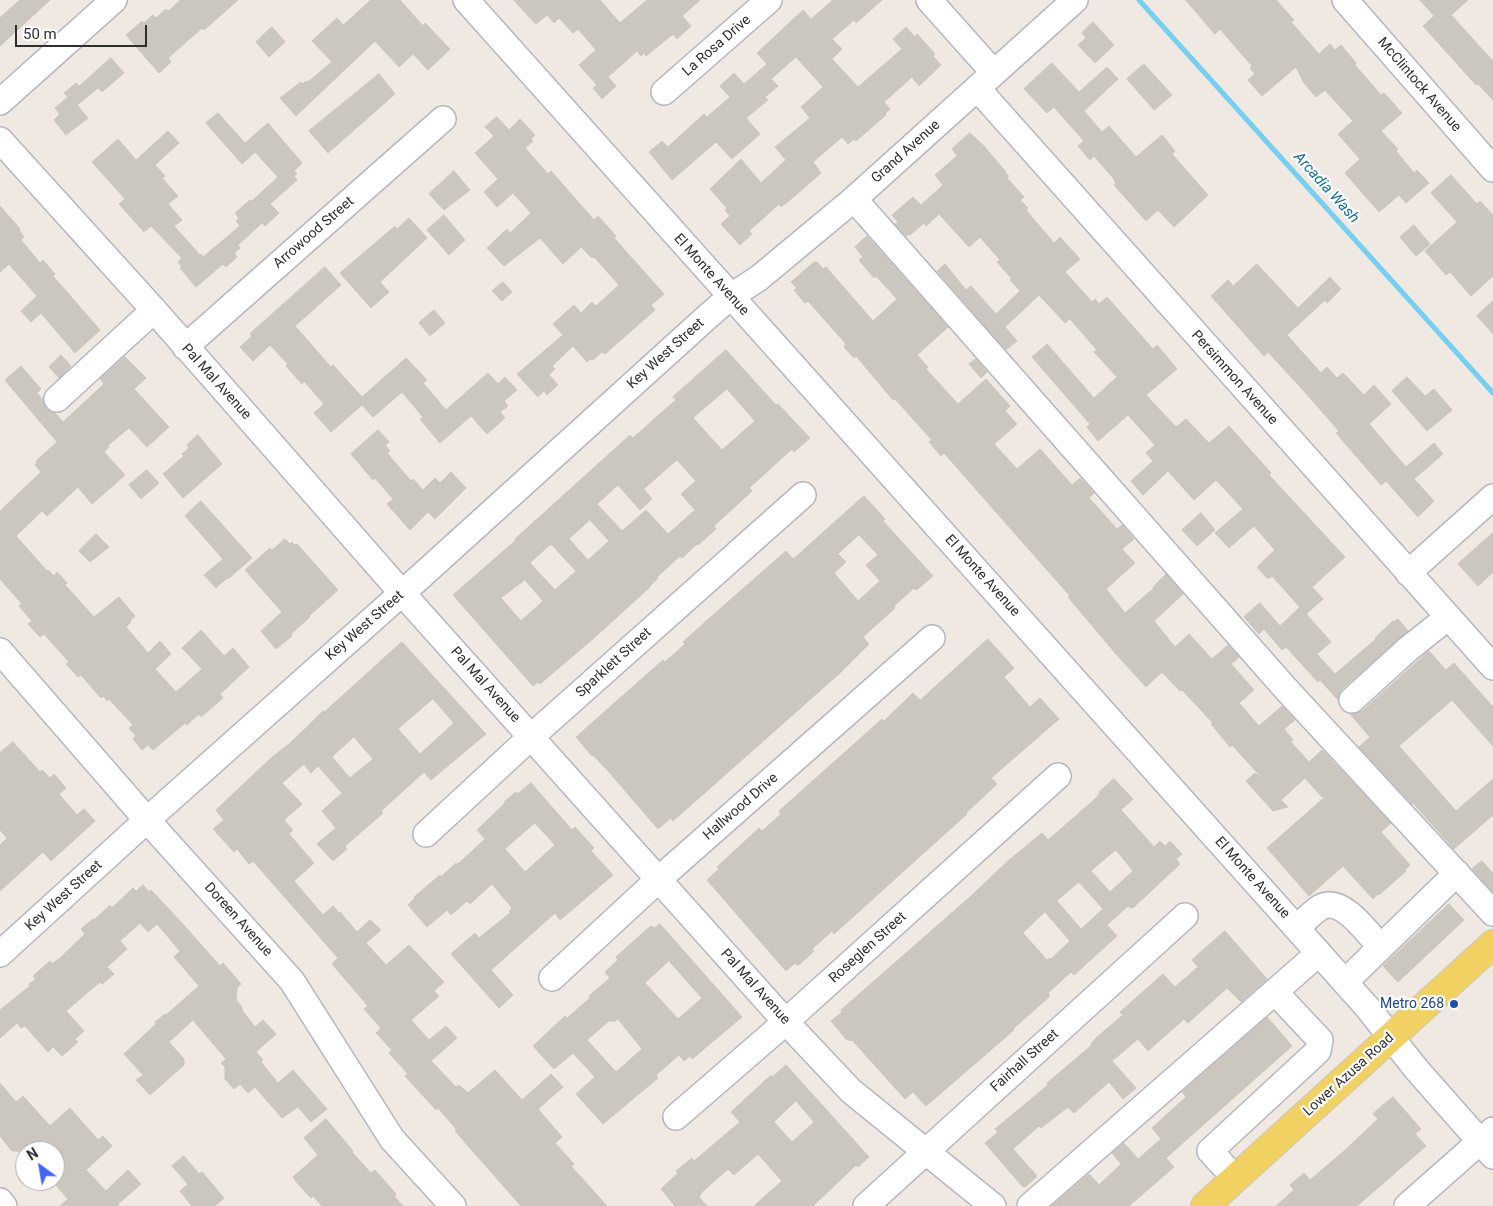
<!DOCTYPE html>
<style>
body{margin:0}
#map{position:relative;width:1493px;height:1206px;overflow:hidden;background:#efe9e1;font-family:Roboto,sans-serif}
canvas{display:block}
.north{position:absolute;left:15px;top:1141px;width:50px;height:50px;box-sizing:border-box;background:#fff;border:1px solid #ababab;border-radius:50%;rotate:328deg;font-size:14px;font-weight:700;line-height:20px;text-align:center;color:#2e2e2e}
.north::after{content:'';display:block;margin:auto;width:18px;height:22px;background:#4264fb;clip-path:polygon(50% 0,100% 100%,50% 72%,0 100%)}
.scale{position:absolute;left:15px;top:25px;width:132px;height:22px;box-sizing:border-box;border:2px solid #2e2e2e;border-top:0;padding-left:6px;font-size:15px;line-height:18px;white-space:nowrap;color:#2e2e2e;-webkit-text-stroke:4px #fff;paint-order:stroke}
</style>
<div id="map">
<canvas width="1493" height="1206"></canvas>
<div class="north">N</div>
<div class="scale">50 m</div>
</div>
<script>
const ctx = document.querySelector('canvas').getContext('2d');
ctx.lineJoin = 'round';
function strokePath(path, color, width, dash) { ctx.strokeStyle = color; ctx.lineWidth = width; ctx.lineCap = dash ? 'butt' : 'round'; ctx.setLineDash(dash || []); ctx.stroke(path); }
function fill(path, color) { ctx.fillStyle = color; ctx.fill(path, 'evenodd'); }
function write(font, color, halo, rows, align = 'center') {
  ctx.font = font + ' Roboto,sans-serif'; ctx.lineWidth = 4.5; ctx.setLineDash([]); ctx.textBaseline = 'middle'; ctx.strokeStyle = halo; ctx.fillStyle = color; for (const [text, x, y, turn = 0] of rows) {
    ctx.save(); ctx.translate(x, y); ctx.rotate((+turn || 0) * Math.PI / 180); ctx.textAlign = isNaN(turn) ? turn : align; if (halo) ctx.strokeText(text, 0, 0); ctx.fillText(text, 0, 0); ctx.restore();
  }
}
strokePath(new Path2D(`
 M1139,0l354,393`), '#75cff0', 5);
const building = new Path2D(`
 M20,0h30l-50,46v-28z
 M181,0h57l-34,30 -2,-2 -34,30 3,4 -12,11 -33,-38 16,-14 2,2 9,-8 3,3 10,-9 2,2z
 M371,0h29l23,26 2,-3 25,26 -22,21 -15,-16 -14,13 -24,-26 -79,75 -16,-18 21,-16 2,2 3,-3 2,1 24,-20 -20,-21 25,-23 6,7z
 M514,0h86l20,23 27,-23h53l-18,16 9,10 -14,13 -4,-5 -27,22 -2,-3 -3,3 -4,-5 -29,26 8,9 -14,13 -9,-11 4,-3 -18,-20 17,-15 -18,-21 -5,4 -14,-15 -5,5 -7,-8 -11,9z
 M833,0h49l-26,23 -2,-3 -22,19 10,10 -10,10 26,28 44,-38 -9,-10 13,-12 9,10 2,-3 18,20 -2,2 8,9 -22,21 -7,-9 -28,25 6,7 -5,5 1,1 -30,26 -2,-2 -6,5 -6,-7 -29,25 8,11 -31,27 -9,7 -2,-3 -30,27 3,3 -12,11 -19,-21 9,-8 -5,-6 2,-2 -17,-19 31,-30 20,24 25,-23 -11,-13 35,-29 -9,-11 22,-20 -27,-30 -25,22 7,7 -13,11 3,3 -22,18 14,16 -28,25 -16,-17 -44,38 -23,-28 13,-11 6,6 36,-33 3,3 23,-20 -10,-11 14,-13 10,11 23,-20 -10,-11 46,-43 8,9z
 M1186,0h90l18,20 -3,2 28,32 11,-10 5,6 6,-5 15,18 -1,2 26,30 3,-2 18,20 -21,18 17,18 -2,2 18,22 3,-3 12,13 -23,20 -7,-8 -20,17 -34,-39 15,-14 -22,-25 15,-13 -28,-31 -9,7 -12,-14 -8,-16 -34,29 -14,-16 7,-6 -5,-6 2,-2 -32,-37 -5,5z
 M1420,0h48l-17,15 42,46v39l-15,-16 -2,1 -53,-59 11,-10z
 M1093,22l21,23 -19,18 -17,-18 8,-7 -4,-5z
 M272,27l13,15 -16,15 -13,-15z
 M111,58l13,15 -22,19 -4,-4 -21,17 11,13 -22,17 -12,-15 6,-6 -5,-6 13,-11 -4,-4 12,-10 3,3z
 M1052,63l27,29 28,-25 11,12 -34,32 18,21 7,-6 27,31 26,-22 13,16 -3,3 36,41 -34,32 -16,-17 -12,11 -32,-36 2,-1 -2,-5 -20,-23 -4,4 -12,-14 6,-5 -30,-34 -7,6 -23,-24z
 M1144,64l28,31 -18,15 -27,-31z
 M379,74l16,20 -67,59 -19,-22z
 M218,113l27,30 23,-20 34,40 -8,8 3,3 -3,2 3,4 -27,24 9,9 -14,13 -3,-3 -24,22 2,3 -6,5 3,4 -11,10 -3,-3 -27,23 -16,-19 2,-1 -4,-5 4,-4 -31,-32 -7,6 -25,-28 6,-5 -33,-37 26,-23 18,21 32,-29 11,12 -24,22 10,11 -3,2 16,18 -10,8 14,16 -8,6 26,29 1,-1 2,3 37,-31 -4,-5 3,-3 -4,-5 15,-13 2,1 26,-24 -23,-25 -13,12 -36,-41z
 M497,117l12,13 11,-11 15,16 -4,4 2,2 -8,7 23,26 3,-3 43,49 4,-4 18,20 -2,2 50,56 -13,11 4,5 -50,44 -3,-2 -9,8 -3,-1 -3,3 -14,-16 -21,20 3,3 -6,6 9,10 -11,10 -3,-4 -6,6 -21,-23 46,-39 -10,-11 21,-19 7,8 11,-11 4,4 23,-21 -25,-28 -2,1 -11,-11 -18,17 -23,-26 -36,28 -17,-18 20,-19 3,4 21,-20 -18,-20 -16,14 -13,-15 14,-13 -23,-26 19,-17 -9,-9z
 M970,133l13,12 23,27 -1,1 4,3 -2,2 17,19 -4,3 8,8 -2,2 28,33 6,-6 20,22 -15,13 27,30 3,-3 4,5 8,-7 46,52 4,-4 20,24 -31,26 30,32 10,-8 23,24 20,-17 42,47 -2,2 76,82 -33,30 11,12 -17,15 -34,-38 -4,3 -11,-12 18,-17 -21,-24 -25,22 -14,-15 28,-24 -27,-29 -22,20 -26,-29 -25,24 -12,-14 22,-20 -7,-8 9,-8 -27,-30 -30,26 -11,-14 3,-3 -58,-67 15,-13 47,54 23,-21 -23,-25 3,-2 -27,-31 -5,4 -26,-28 -34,32 12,14 -11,9 -69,-79 8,-7 21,26 5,-4 25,28 24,-23 -10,-11 2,-1 -15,-17 3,-2 -20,-23 -11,10 -30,-33 -13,12 -2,-3 -14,12 -1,-1 -3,2 -11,-12 3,-2 -6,-7 21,-18 8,8 22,-20 -8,-10 22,-19 -5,-7z
 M454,171l16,19 -26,20 -15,-16z
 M1451,175l26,29 3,-3 13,14v61l-22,20 -21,-24 -4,3 -21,-24 32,-29 -26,-29z
 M0,206l20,23 -1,1 5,7 -3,3 19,23 3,-3 12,14 -2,2 47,54 -25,23 -34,-40 -10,9 -10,-11 16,-15 -28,-32 -9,8z
 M444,215l21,25 -16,15 -22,-25z
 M409,218l18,20 -47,44 9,10 -18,16 -31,-35 55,-47 2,3z
 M1414,225l16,19 -14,12 -16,-19z
 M867,236l81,91 -31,28 11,12 -2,2 32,35 28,-25 24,27 -5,5 12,13 -23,20 23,25 23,-20 32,36 8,-7 14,15 -5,5 28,31 5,-4 12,14 -12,10 13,14 -29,26 19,24 29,-25 -1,-1 13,-13 17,20 -29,27 21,26 14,-13 23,25 16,-14 11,12 -8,7 23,26 -15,13 20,23 23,-20 13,14 -11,9 9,11 -2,2 18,20 13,-12 69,73 -10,9 29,33 -5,5 1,1 -27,24 -1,-1 -5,5 -30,-33 -34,30 -42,-48 59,-52 -4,1 -17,-19 -24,22 7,7 -15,4 -27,-30 9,-8 9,7 -32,-35 -2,2 -19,-23 2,-1 -31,-33 -2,1 -18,-19 -16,15 -30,-33 -48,-57 2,-1 -7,-8 -31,-35 -88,-100 -3,3 -12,-14 3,-2 -11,-12 -26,-29 -2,1 -37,-44 -2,2 -10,-11 2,-3 -38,-43 -3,2 -11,-13 3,-2 -6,-6 23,-20h3l6,7 3,-2 47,54 24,-22 -21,-23 -2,2 -15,-18 4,-3 -8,-10z
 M1257,264l41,44 32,-31 11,12 -14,14 -2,-3 -38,35 34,38 6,-6 10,11 6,-5 21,22 10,-10 17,19 -22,20 37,43 28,-24 9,11 -29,25 20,22 -16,16 -32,-36 -5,4 -45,-52 3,-2 -36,-41 -35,-38 -4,4 -53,-60 17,-16 5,6z
 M325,267l16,18 -46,41 36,41 2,-2 29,32 44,-39 21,22 -4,3 23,27 42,-37 10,11 7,-7 12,13 -13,11 4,5 -8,6 5,6 -18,16 -16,-18 -31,27 -20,-24 3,-2 -21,-25 -29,25 -11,-12 -31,27 -17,-19 10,-9 -20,-23 -2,3 -16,-18 2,-2 -18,-19 -17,16 -13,-14 12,-11 -2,-2z
 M503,282l9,10 -10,9 -10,-10z
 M1493,301v33l-16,-18z
 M434,310l11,13 -15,13 -11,-13z
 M726,350l50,55 2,-1 32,34 -16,14 -2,-3 -43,39 3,3 -38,35 2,3 -18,16 -1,-1 -15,14 -2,-2 -23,21 1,1 -8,8v1l-56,51 -54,46 -2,-2 -5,4 -80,-91 63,-55 -1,-1 115,-104 3,3 29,-26 14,-12 -3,-3zM727,389l28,32 -33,29 -29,-32zM677,460l19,21 -15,13 14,16 -27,24 -22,-24 -24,21 -25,-27 21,-19 22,25 12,-11 -8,-10zM590,520l19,21 -21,19 -19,-21zM550,545h2l24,26 -21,19 -25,-27zM525,580l18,21 -22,20 -20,-23z
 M61,355l10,11 -12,12 -10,-11z
 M125,357l21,21 -12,11 35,38 -22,20 -18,-19 -22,18 2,1 -5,5 21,23 -33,29 -14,-17 -31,29 -5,-5 -26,25 31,35 1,-1 6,6 3,-4 10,11 -2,2 29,32 25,-20 16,19 -5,5 1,1 -5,5 22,26 12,-12 11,13 -16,15 21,23 26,-23 -20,-21 19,-18 23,26 9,-8 16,19 -29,27 3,4 -22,19 -2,-3 -12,11 -2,-2 -32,27 -5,-5 -6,5 -9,-11 3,-3 -7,-8 4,-3 -24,-26 -2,2 -4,-5 -2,2 -20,-23 -3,2 -12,-13 3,-2 -25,-28 -4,3 -12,-13 4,-3 -13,-15 3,-2 -22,-25v-68l41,-39 -6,-7 2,-2 -1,-2 21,-19 -52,-62 16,-14 20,23 -4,4 6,7 3,8 9,5 8,9 41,-38 -4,-5z
 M976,359l11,13 -6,6 -12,-14z
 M1407,377l18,19 9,-7 18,21 -25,21 -35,-40z
 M378,430l11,12 -4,3 5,6 -3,2 24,28 2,-2 10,11 12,-12 5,5 11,-11 15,16 -31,31 -7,-7 -18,18 -23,-26 6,-5 -18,-21 -2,2 -22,-26z
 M198,435l24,29 -39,34 -20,-24 21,-18 -2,-2 7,-6 -2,-3z
 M147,470l12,13 -18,16 -12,-14z
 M864,496l21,23 -2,2 50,55 -14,12 -3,2 -2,-2 -20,18 1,2 -32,29 6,7 -29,29 -167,148 -2,-3 -13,11 -49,-57 -16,-17 -1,1 -16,-19 87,-77 2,2 20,-18 -2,-2 22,-20 81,-71 7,8zM859,535l19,20 -12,10 14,16 -22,20 -24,-28 12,-11 -8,-8z
 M201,501l51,57 -24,21 -1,-1 -11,10 -12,-13 19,-16 -38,-43z
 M1201,513l14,17 -18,16 -15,-16z
 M1493,533v39l-15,14 -20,-22z
 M96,534l13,13 -19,15 -11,-11z
 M285,539l5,5 2,-2 3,3 2,-1 41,46 -29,26 1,1 -19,17 1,2 -16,13 -15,-18 21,-19 -37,-42 25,-22 2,2z
 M1260,603l20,23 20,-19 31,35 -14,12 18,20 41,-35 -1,-1 18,-17 1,1 4,-3 10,12 -66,58 -3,6 -1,5 -18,-20 -2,2 -32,-35 -4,3 -18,-21 -5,5 -15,-17z
 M988,639l26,29 -10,9 26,30 10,-9 19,21 -68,59 6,6 -31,29 1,1 -133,120 -2,-3 -20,18 2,2 -14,13 -3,1 -2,-2 -9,8 -79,-91 12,-11 -2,-2 42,-39 3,3 19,-17 -2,-3 103,-92 2,2 29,-28 7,7z
 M402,642l84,92 -55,46 -7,-8 -43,39 2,2 -1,1 -37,32 2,3 -14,12 -16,-17 19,-16 -14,-17 20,-18 -24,-27 -7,7 -7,-9 -22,19 20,21 -18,16 9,10 -4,4 25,29 -20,18 29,34 10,-9 6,7 1,-1 17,20 13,-12 11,10 -15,13 20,22 23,-20 35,37 -10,9 5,5 -28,24 18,20 17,-14 11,12 -26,23 25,26 3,-2 9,8 27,-23 27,30 29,-26 12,13 -25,22 24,28 -7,6 19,21 -3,2 36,40h-86l-66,-75 2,-1 -19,-22 -2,2 -31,-34 3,-2 -19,-21 3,-3 -16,-17 5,-5 -17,-19 4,-3 -36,-42 6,-6 -85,-97 -4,3 -12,-15 -3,3 -21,-23 11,-9 -8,-10 55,-52 18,-14 20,-19 14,-14 1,1zM433,699l21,24 -34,31 -22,-25zM354,737l19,22 -23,19 -18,-21z
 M1429,651l17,19 8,-7 39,44v39l-41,-46 -53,46 57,65 37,-32v36l-39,34 -41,-46 -1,1 -53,-57 11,-10 -20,-23 12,-3z
 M13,742l27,30 2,-2 8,8 4,-4 12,14 -7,6 18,21 7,-6 11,12 -44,40 -8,-9 -43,39v-46l7,-7 -7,-8v-77z
 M1114,779l19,20 -12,11 33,37 6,-6 5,5 5,-5 12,13 -6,5 4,5 -46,43 -3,1 -3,-2 -21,19 10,11 -43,39 -3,-3 -23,21 2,3 -37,33 1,1 -88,76 -13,-14 -8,7 -53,-59 -1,1 -5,-2 -15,-18 11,-9 -1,-2 130,-114 38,-36 33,-27 6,7 47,-41 5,-6 -1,-1zM1116,850l17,21 -23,21 -19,-21zM1079,882l24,27 -22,20 -24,-28zM1045,912l25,29 -19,18 -1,-1 -3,2 -24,-27z
 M531,783l41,47 3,-3 19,21 -3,3 22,24 -53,45 -5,-7 -64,57 22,25 -14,13 -48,-54 24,-21 4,5 31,-25 -1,-2 3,-3 -20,-24 -22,20 -3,-3 -16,14 -4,-5 -20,17 -19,-22 7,-7 -1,-1 26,-22 1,2 15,-14 2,1 27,-25 -8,-9 28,-27 -1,-1 12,-10 1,2zM535,823l20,22 -30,27 -20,-23z
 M1482,861l11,12v19l-21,-23z
 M143,885l6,7 2,-2 30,32 39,44 3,-3 18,21 -4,4 -1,12 6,7v3l13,17 8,-7 13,14 -20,18 7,8 -2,2 17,21 15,-13 34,39 -16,13 -13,-15 -16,11 -27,-31 -7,6 -8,-9 -6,5 -9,-10v-12l-4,-4 5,-4 -33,-39 -24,22 15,17v6l-34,30 -14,-15 7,-5 -19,-21 32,-30 -1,-2 10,-8 1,1 33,-29 -25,-29 6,-6 -23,-27 -9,8 -8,-9 -20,18 7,8 -20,18 7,7 -12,10 -2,-2 -34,29 18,20 -9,8 3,3 -16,14 -9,-9 -5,5 -23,-26 -4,2 -4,-5 -17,15v-28l30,-24 -1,-2 7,-5 -3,-3 17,-15 2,3 8,-6 25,-24 -4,-5 12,-10 1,1 16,-15 2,3 21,-20 3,3z
 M1449,904l15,16 -66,62 -15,-16z
 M660,924l82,93 -50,42 -2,-3 -6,5 -5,-6 -23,20 2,3 -55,46 -27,-30 19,-17 -22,-24 -19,16 -21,-23 32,-30 2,2 23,-20 -1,-2 21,-18 -5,-6 13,-12 -2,-3 30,-27 6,-4 2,2zM669,961l33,37 -24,21 -33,-36zM618,1019l24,30 -26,23 -29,-32 23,-20 1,2 2,-2 1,2z
 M1225,931l42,48 -26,23 -14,-14 -39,35 -4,-4 -36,32 -10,-12 -26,22 24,27 -13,11 -14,-17 -35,31 -6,-6 -27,21 -2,-2 -26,23 24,27 -12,11 -3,-1 -37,-43 13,-11 -3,-3 41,-34 12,-10 -1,-2 45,-38 -1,-1 6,-7 26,-22 -3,-3 43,-38 12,13 23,-20 -6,-7z
 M1267,1017l25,29 -126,112 8,9 -45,39h-77l37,-32 10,11 22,-21 -9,-11 12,-10 14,16 23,-20 -9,-11 34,-31 -4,-5z
 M786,1065l83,92 -11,10 -2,-2 -43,41h-59l28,-25 -24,-27 -24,21 -6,-6 -26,23 -3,5 8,9h-32l-14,-17 17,-16 -2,-2 16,-13 2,3 46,-39 -9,-10 40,-37 1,2zM796,1101l18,21 -22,20 -18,-20z
 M0,1083l16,19 7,-6 27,30 20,-18 28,32 5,-4 9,10 -26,24 20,21 22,-21 13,14 -23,20 1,2h-59l8,-7 -13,-15v-33h-43l-12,-15z
 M1393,1097l28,32 -6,5 11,12 -69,60h-81l18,-16 -4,-5 14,-12 6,7 34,-29 34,-32 -5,-5z
 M326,1119l27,32 -1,1 19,21 4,-3 21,24 -2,2 9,10h-81l-9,-10 -2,2 -14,-15 -4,-6 25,-22 -14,-17z
 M184,1156l15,18 3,-2 22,26 -9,8h-23l-12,-15 8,-7 -16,-18z`);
fill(building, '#cbc7bf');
strokePath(building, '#cbc5ba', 1);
const minor = new Path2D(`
 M466,0l901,1007 50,63 76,86
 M929,0l65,73
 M1345,0l148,169
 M977,88l516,579
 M664,92l105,-92
 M0,102l114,-102
 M0,140l154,170 248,283 384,429 65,69 142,115
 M854,199l432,490 207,224
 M185,347l258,-228
 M57,399l97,-89
 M1408,573l85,-76
 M0,651l147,169 145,161 100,158 61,67
 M1352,700l56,-51 39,-31
 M426,834l106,-98 271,-241
 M1297,928c7,-6 15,-16 24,-21 21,-11 47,26 59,40
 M0,954l147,-134 272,-242 287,-260 24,-21 29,-19 95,-79 221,-199
 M552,978l107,-99 273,-241
 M1345,982l112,-109
 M676,1117l96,-83 286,-258
 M1235,1178l-25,-27 108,-100 2,-11 -45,-48
 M0,1201l4,5
 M866,1206l319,-290
 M1030,1206l289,-253
 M1407,1206l86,-76`);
const major = new Path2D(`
 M1205,1206l288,-262`);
strokePath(minor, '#b4b7c1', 28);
strokePath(major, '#c9c9c9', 30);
strokePath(minor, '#fff', 25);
strokePath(major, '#f2d163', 28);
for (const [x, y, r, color] of [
 [1454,1004,5,"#1a4fb4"]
]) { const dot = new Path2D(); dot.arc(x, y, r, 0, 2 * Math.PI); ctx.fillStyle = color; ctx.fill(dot); strokePath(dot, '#fff', 2); }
write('14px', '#2e2e2e', '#fff', [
 ["La Rosa Drive",717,46,-41],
 ["McClintock Avenue",1419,85,49],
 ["Grand Avenue",906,152,-42],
 ["Arrowood Street",314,233,-41],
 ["El Monte Avenue",711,275,48],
 ["Key West Street",666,354,-42],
 ["Persimmon Avenue",1234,378,48],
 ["Pal Mal Avenue",216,382,48],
 ["El Monte Avenue",982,576,48],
 ["Key West Street",365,626,-41],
 ["Sparklett Street",614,663,-42],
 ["Pal Mal Avenue",485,685,48],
 ["Hallwood Drive",741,807,-41],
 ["El Monte Avenue",1252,878,48],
 ["Key West Street",64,896,-42],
 ["Doreen Avenue",238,920,48],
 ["Roseglen Street",868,948,-42],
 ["Pal Mal Avenue",755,987,48],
 ["Fairhall Street",1025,1061,-42],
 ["Lower Azusa Road",1349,1075,-42]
]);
write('14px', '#164399', '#fff', [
 ["Metro 268",1444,1004]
], 'right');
write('italic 15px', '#0d6fa3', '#fff', [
 ["Arcadia Wash",1326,188,48]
]);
</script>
